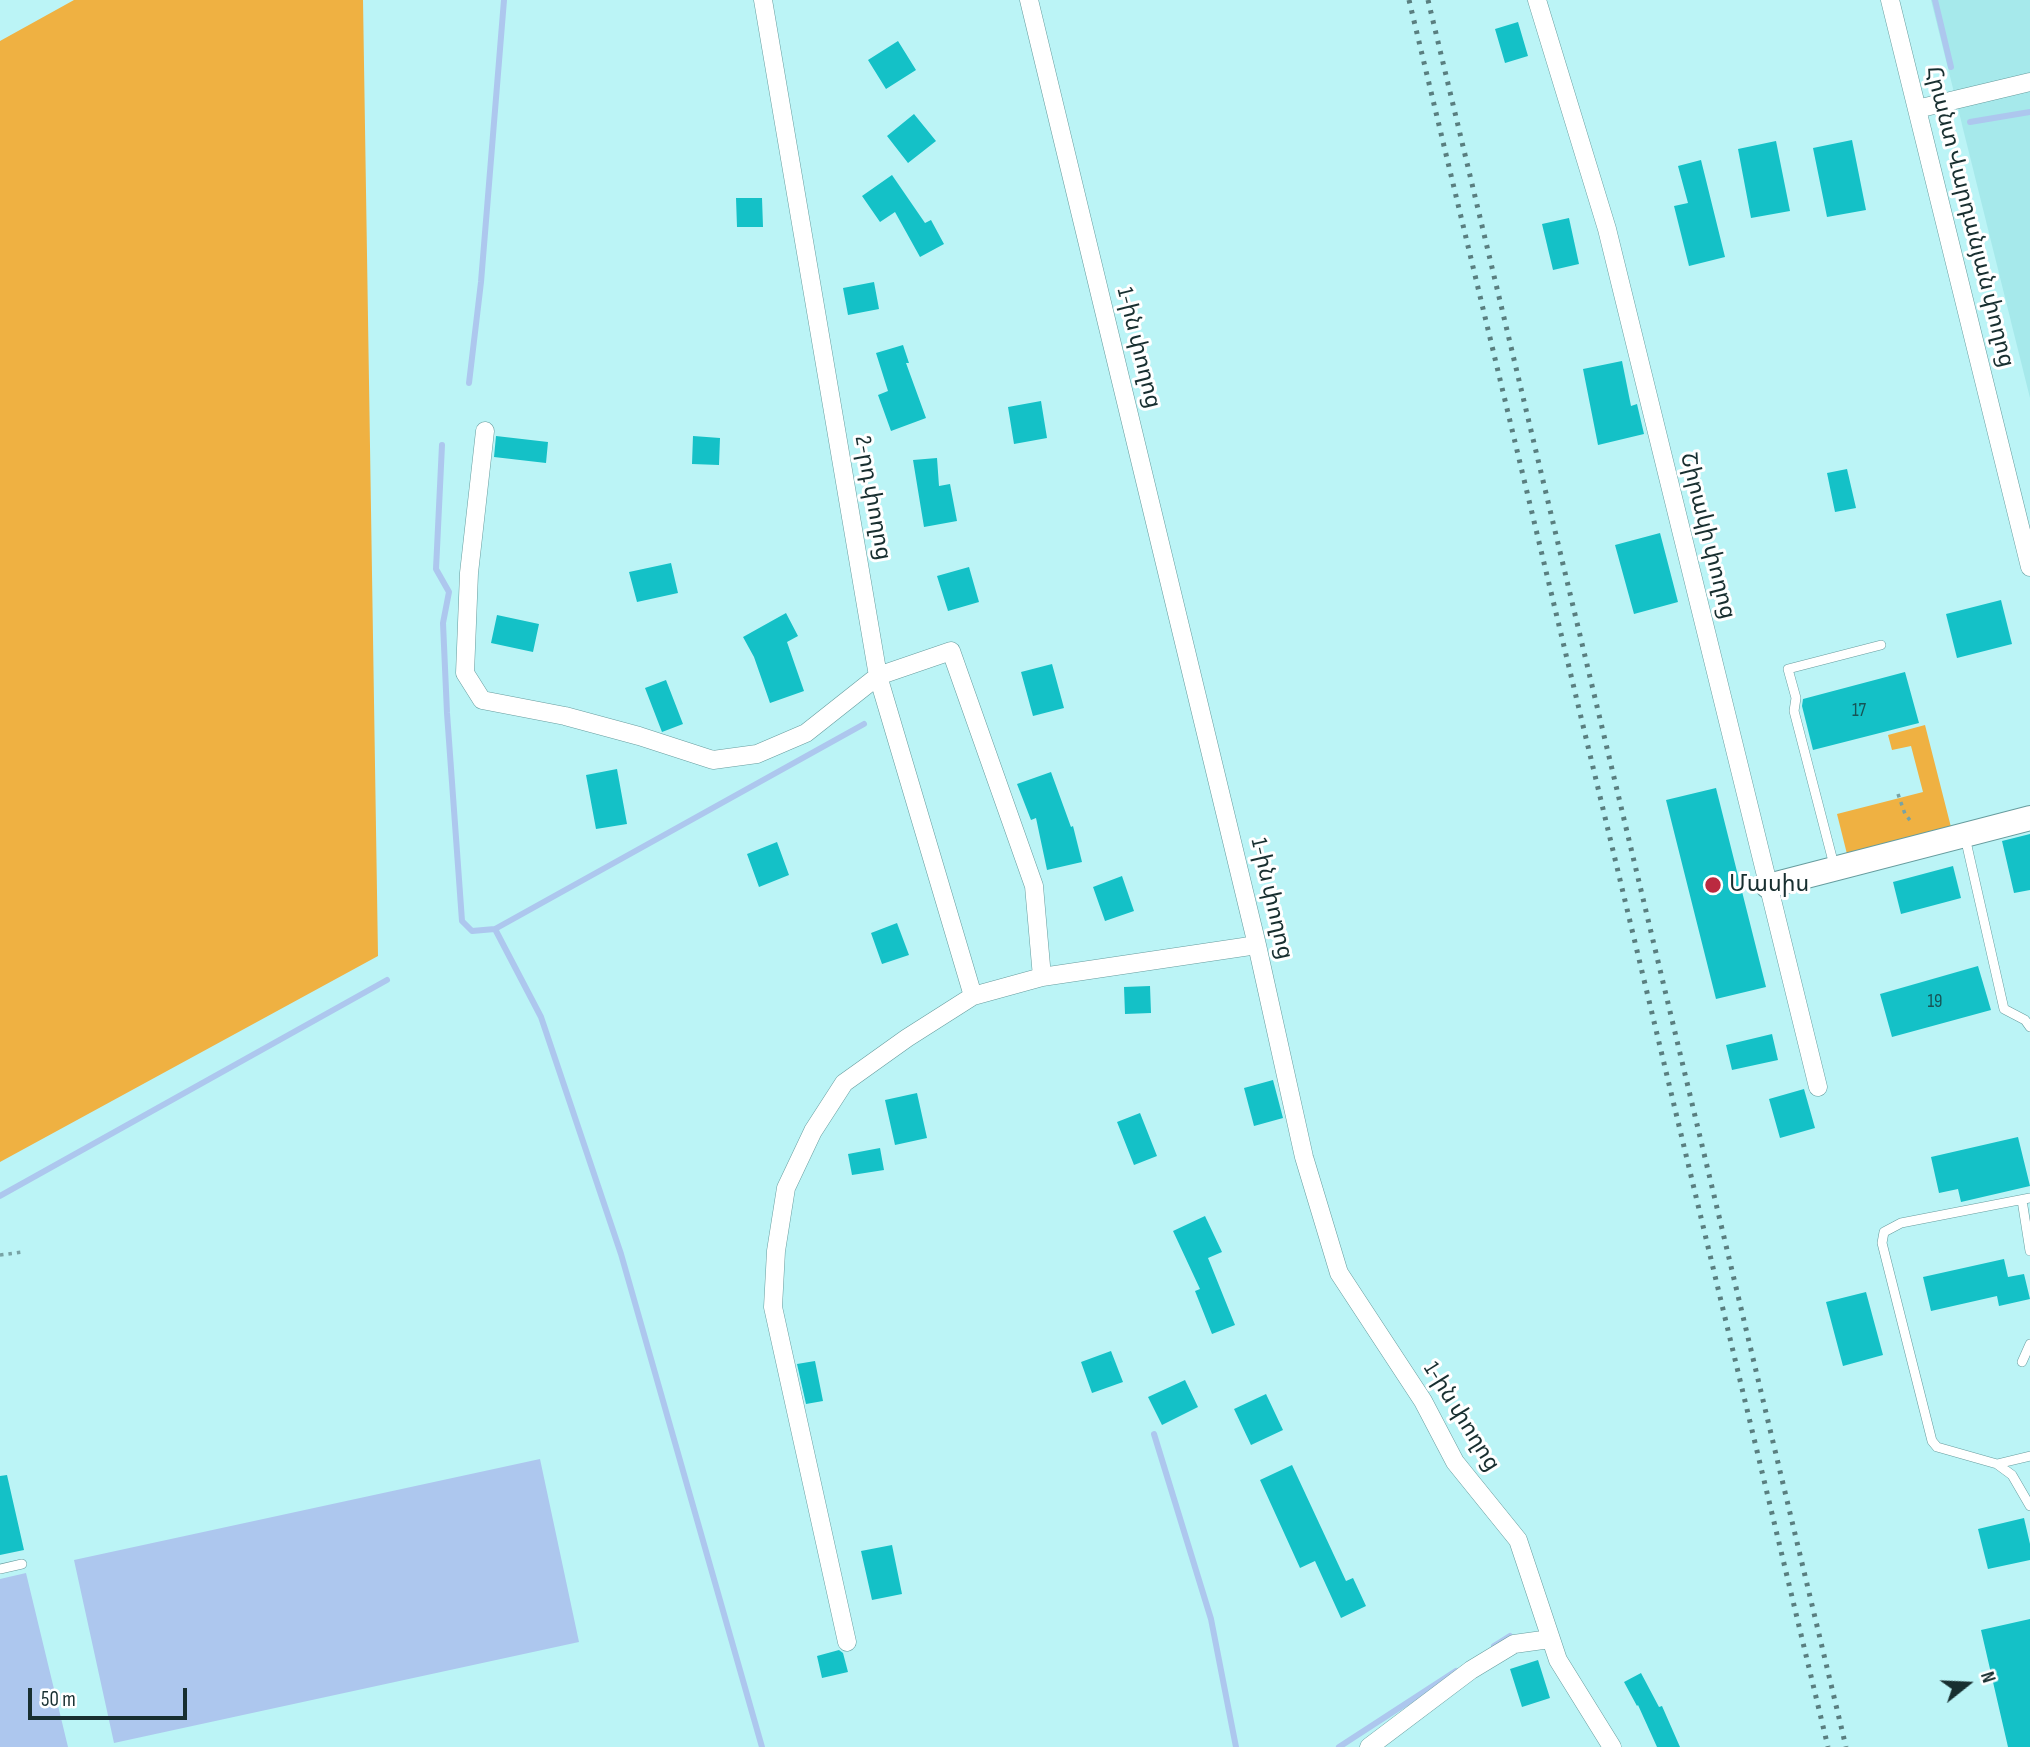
<!DOCTYPE html>
<meta charset="utf-8">
<style>
body{margin:0}
#map{position:relative;width:2030px;height:1747px;overflow:hidden;background:#bbf4f6;font-family:"Sofia Sans Condensed",sans-serif}
canvas{display:block}
.north{position:absolute;left:1932px;top:1649px;width:70px;height:70px;-webkit-text-stroke:5px #fff;paint-order:stroke;rotate:72deg;font-size:19px;font-weight:700;line-height:28px;text-align:center;color:#182f30}
.north::after{content:'';display:block;margin:auto;width:24px;height:32px;background:#182f30;clip-path:polygon(50% 0,100% 100%,50% 72%,0 100%)}
.scale{position:absolute;left:28px;top:1688px;width:159px;height:32px;box-sizing:border-box;border:4px solid #182f30;border-top:0;padding-left:9px;font-size:21px;line-height:24px;white-space:nowrap;color:#182f30;-webkit-text-stroke:5px #fff;paint-order:stroke}
</style>
<div id="map">
<canvas width="2030" height="1747"></canvas>
<div class="north">N</div>
<div class="scale">50 m</div>
</div>
<script>
const ctx = document.querySelector('canvas').getContext('2d');
ctx.lineJoin = 'round';
function fill(path, color) { ctx.fillStyle = color; ctx.fill(path, 'evenodd'); }
function strokePath(path, color, width, dash) { ctx.strokeStyle = color; ctx.lineWidth = width; ctx.lineCap = dash ? 'butt' : 'round'; ctx.setLineDash(dash || []); ctx.stroke(path); }
function write(font, color, halo, rows, align = 'center') {
  ctx.font = font + ' "Sofia Sans Condensed","Noto Sans Armenian",sans-serif'; ctx.lineWidth = 6; ctx.setLineDash([]); ctx.textBaseline = 'middle'; ctx.strokeStyle = halo; ctx.fillStyle = color; for (const [text, x, y, turn = 0] of rows) {
    ctx.save(); ctx.translate(x, y); ctx.rotate((+turn || 0) * Math.PI / 180); ctx.textAlign = isNaN(turn) ? turn : align; if (halo) ctx.strokeText(text, 0, 0); ctx.fillText(text, 0, 0); ctx.restore();
  }
}
fill(new Path2D(`
 M1931,0h99v398z`), '#a6e9eb');
fill(new Path2D(`
 M74,0h289l15,956 -378,206v-1121z
 M1925,725l27,106 -104,27 -11,-44 86,-22 -12,-46 -19,4 -4,-15z`), '#efb142');
fill(new Path2D(`
 M540,1459l39,183 -465,101 -40,-183z
 M26,1573l42,174h-68v-168z`), '#adc7ee');
strokePath(new Path2D(`
 M1935,0l16,67
 M1970,122l60,-10
 M469,383l12,-101 23,-282
 M442,445l-6,124 13,23 -6,31 4,90 15,208 10,10 23,-2 369,-205
 M495,929l46,88 80,237 141,493
 M0,1196l387,-216
 M1154,1434l57,185 25,128
 M1494,1646l16,-10
 M1339,1747l117,-76`), '#adc7ee', 6);
fill(new Path2D(`
 M1518,22l10,34 -23,7 -10,-34z
 M898,41l18,29 -30,19 -18,-29z
 M914,114l22,27 -28,22 -21,-27z
 M1852,140l14,70 -39,7 -14,-69z
 M1776,141l14,70 -39,7 -13,-69z
 M1701,160l24,97 -36,9 -15,-60 14,-3 -10,-37z
 M892,175l33,48 6,-3 13,24 -24,13 -25,-45 -15,10 -18,-26z
 M736,198h26l1,29h-26z
 M1569,218l10,46 -26,6 -11,-46z
 M874,282l5,27 -31,6 -5,-27z
 M903,345l6,18h-3l20,55 -35,13 -13,-36 10,-4 -12,-38z
 M1622,361l9,45 6,-2 7,30 -46,11 -15,-76z
 M1041,401l6,37 -33,6 -6,-37z
 M496,436l52,6 -2,21 -52,-6z
 M693,436l27,2 -1,27 -27,-1z
 M937,458l2,28 11,-2 7,37 -33,6 -11,-67z
 M1847,469l9,39 -21,4 -8,-39z
 M1660,533l18,69 -44,12 -19,-69z
 M671,563l7,30 -41,9 -8,-30z
 M969,567l10,35 -31,9 -11,-35z
 M2001,600l11,44 -55,14 -11,-44z
 M786,613l12,23 -11,6 17,49 -34,12 -16,-46 -11,-20z
 M497,615l42,9 -6,28 -42,-9z
 M1052,664l12,44 -31,8 -12,-44z
 M1905,672l14,51 -106,27 -11,-44 1,-7z
 M666,680l17,44 -21,8 -17,-44z
 M617,769l10,55 -31,5 -10,-54z
 M1051,772l20,55 2,-1 9,36 -35,8 -11,-52 -5,2 -14,-36z
 M1716,788l50,199 -50,12 -50,-199z
 M2030,834v56l-16,3 -12,-52z
 M777,842l12,33 -30,12 -12,-33z
 M1953,866l8,32 -60,16 -8,-32z
 M1122,876l12,35 -29,10 -12,-34z
 M897,923l12,32 -27,9 -11,-31z
 M1978,966l13,44 -99,27 -12,-43z
 M1150,986l1,27 -26,1 -1,-27z
 M1772,1034l6,26 -46,10 -6,-25z
 M1273,1080l10,38 -29,8 -10,-38z
 M1804,1089l11,39 -35,10 -11,-39z
 M917,1093l10,45 -32,7 -10,-45z
 M1140,1113l17,43 -23,9 -17,-43z
 M2018,1137l12,49 -69,16 -3,-13 -19,4 -8,-36z
 M880,1148l4,22 -32,5 -4,-21z
 M1205,1216l17,36 -14,6 27,67 -23,9 -17,-43 5,-2 -27,-58z
 M2004,1259l4,18 16,-3 6,25 -31,7 -2,-10 -66,15 -8,-34z
 M1866,1292l17,63 -40,11 -17,-64z
 M1111,1351l12,31 -31,11 -11,-31z
 M815,1361l8,40 -17,3 -9,-40z
 M1185,1380l13,27 -36,18 -14,-28z
 M1266,1394l17,36 -32,15 -17,-36z
 M1292,1465l54,116 7,-3 13,28 -25,12 -26,-57 -15,7 -40,-88z
 M7,1475l17,75 -24,5v-79z
 M2024,1518l6,26v16l-42,9 -10,-40z
 M892,1545l10,49 -30,6 -11,-49z
 M2030,1619v128h-22l-27,-117z
 M839,1650l4,3 5,19 -26,6 -5,-22z
 M1538,1660l12,38 -28,9 -12,-38z
 M1641,1673l18,34 3,-1 18,41h-23l-19,-42 -1,1 -13,-24z`), '#14c1c7');
const service = new Path2D(`
 M1965,837l39,172 21,11 5,7
 M1835,869l-41,-158 2,-13 -8,-29 93,-24
 M2030,1198l-129,25 -17,9 -2,11 50,198 5,6 60,17 15,11 18,31
 M2022,1200l8,51
 M2022,1362l8,-18
 M1997,1464l33,-8
 M0,1569l22,-5`);
const minor = new Path2D(`
 M763,0l115,676 95,320
 M1029,0l228,945 47,212 35,116 84,128 32,61 63,78 40,120 54,87
 M1537,0l70,229 211,858
 M1890,0l140,567
 M1917,109l113,-27
 M485,431l-16,142 -4,100 17,27 83,16 74,20 74,24 44,-6 49,-21 72,-57 73,-25 83,235 8,91
 M847,1642l-74,-335 3,-56 10,-63 27,-57 31,-48 63,-45 66,-42 69,-19 215,-32
 M1369,1747l102,-77 43,-26 36,-5`);
const secondary = new Path2D(`
 M1768,886l262,-68`);
strokePath(service, '#669c9e', 10);
strokePath(minor, '#669c9e', 19);
strokePath(secondary, '#669c9e', 26);
strokePath(new Path2D(`
 M1898,794l7,20 8,10
 M0,1255l23,-3`), '#78a3a5', 3.5, [3.5, 5]);
strokePath(service, '#fff', 9);
strokePath(minor, '#fff', 18);
strokePath(secondary, '#fff', 24);
strokePath(new Path2D(`
 M1409,0l419,1747
 M1428,0l418,1747`), '#597e7f', 5, [3.5, 7]);
for (const [x, y, r, color] of [
 [1713,885,9,"#bb2a40"]
]) { const dot = new Path2D(); dot.arc(x, y, r, 0, 2 * Math.PI); ctx.fillStyle = color; ctx.fill(dot); strokePath(dot, '#fff', 2.5); }
write('19px', '#175456', null, [
 ["17",1859,711],
 ["19",1935,1002]
]);
write('23px', '#182f30', '#fff', [
 ["Հրանտ Վարդանյան փողոց",1969,217,76],
 ["1-ին փողոց",1138,348,76],
 ["2-րդ փողոց",872,498,80],
 ["Շիրակի փողոց",1707,536,76],
 ["1-ին փողոց",1271,899,77],
 ["1-ին փողոց",1461,1417,58]
]);
write('23px', '#182f30', '#fff', [
 ["Մասիս",1729,885]
], 'left');
</script>
